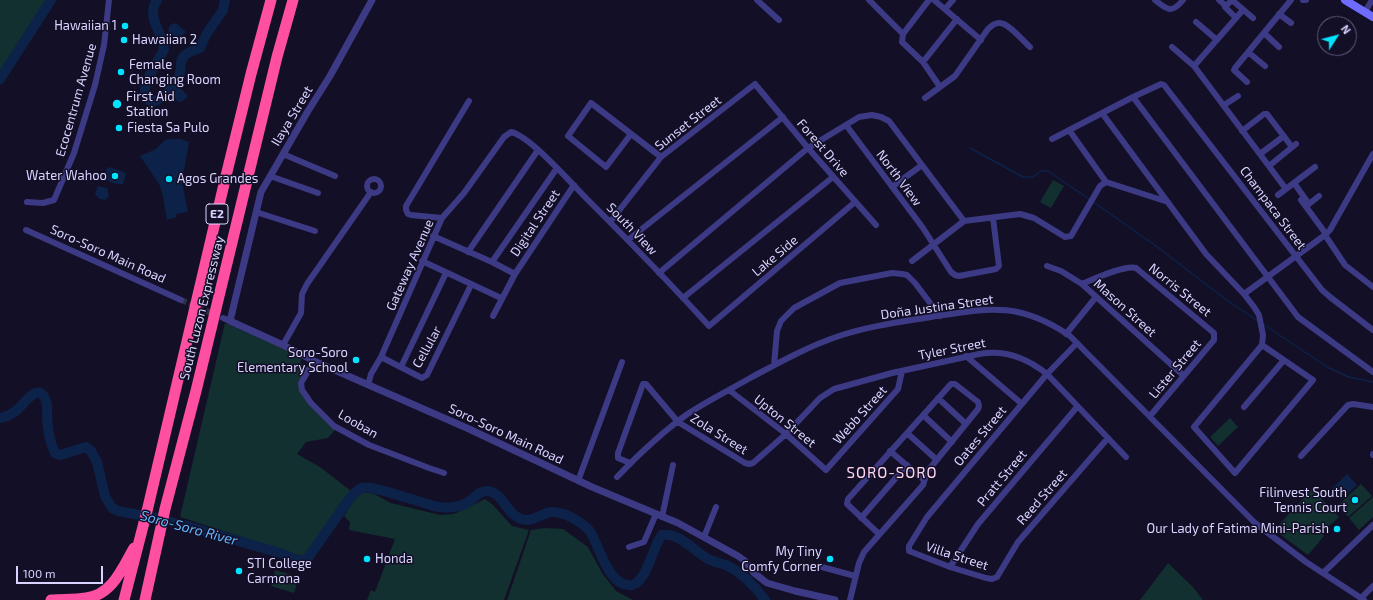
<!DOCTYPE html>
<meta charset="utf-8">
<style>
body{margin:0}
#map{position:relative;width:1373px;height:600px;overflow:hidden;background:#130f26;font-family:"Exo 2",sans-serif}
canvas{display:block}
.north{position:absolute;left:1317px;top:16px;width:40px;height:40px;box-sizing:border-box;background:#130f26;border:1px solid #625e7d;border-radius:50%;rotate:54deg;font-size:11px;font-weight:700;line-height:16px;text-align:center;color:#d9d4ff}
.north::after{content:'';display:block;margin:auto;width:14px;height:18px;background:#00e5ff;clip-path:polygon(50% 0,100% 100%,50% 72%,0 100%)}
.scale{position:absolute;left:16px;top:566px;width:87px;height:18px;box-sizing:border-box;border:2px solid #d9d4ff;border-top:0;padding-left:5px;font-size:12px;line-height:14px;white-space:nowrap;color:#d9d4ff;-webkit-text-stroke:3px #130f26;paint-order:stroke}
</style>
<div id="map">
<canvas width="1373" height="600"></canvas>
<div class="north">N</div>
<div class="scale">100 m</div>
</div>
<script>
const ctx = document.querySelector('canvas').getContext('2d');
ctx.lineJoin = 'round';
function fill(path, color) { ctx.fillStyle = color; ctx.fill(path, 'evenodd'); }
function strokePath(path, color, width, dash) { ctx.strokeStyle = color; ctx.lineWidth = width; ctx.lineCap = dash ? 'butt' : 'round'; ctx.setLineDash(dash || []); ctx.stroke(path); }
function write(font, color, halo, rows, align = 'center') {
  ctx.font = font + ' "Exo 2",sans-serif'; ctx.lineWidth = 3; ctx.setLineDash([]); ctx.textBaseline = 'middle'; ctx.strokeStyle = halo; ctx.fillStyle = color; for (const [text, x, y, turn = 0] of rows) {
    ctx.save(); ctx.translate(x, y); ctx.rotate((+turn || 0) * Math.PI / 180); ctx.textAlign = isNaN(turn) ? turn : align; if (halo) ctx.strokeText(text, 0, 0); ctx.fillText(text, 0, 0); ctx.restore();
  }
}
fill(new Path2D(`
 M0,0h51l-51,79z
 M1053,180l11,6 -13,22 -11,-6z
 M225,323l77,34 -2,6 8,5 -8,15 16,27 19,20 -7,8 -22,4 -9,12 23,13 31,24 -41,60 -6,6 -124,-40z
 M1230,418l8,9 -20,19 -8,-9z
 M1361,484l11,12 -24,21 -10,-12z
 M1312,489l27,28 -17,16 2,3 -16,19 -34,-25z
 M363,492l11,2 17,9 49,12 14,-1 31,-15 7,5 20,22 17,4 -25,70h-137l4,-10 4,2 20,-53 -46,-9 1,-8 -6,-6 12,-19z
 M1373,497v20l-14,13 -10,-12z
 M545,528l18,1 25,18 14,26 14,18 17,9h-126l24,-70z
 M1168,563l25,24 10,13h-63z
 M275,570l24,7 -5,16 -23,-7z`), '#12302f');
fill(new Path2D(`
 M176,23l10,9 -10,9c-5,-5 -10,-8 -6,-16z
 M179,87l9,9 -5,5 -4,1 -4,-3 -2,-6z
 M169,139h11l9,3 -7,40 6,30 -12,2 1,3 -10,3 -5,-28 -3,-8 -19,-28 16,-7 9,-9z
 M109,167l15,5 2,2 -3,10c-5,1 -15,-2 -19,-6l3,-10z
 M98,186l9,2 2,8 -4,4 -6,-1 -4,-5z
 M1347,474l10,11 -16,15 -10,-11z`), '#0c2248');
strokePath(new Path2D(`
 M970,148l53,29h10l8,-6h7l41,28
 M1092,201l64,45 72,55 30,20
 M1263,324l66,44 20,9 24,5`), '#0c2248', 1.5);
strokePath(new Path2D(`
 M157,0c-12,17 6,32 7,49 -4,13 -32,42 -12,53 12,-3 25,-17 28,-29 1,-6 0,-11 3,-16 4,-5 11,-7 17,-9l7,-15 16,-23 2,-10
 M0,79l51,-79
 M0,418c6,-1 12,-4 17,-8 7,-6 22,-30 29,-9 2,5 1,10 1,15 1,13 2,25 8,37l5,2 26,-8 5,4 6,11 8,34 7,12 6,3 38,7 28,7 99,29 16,7 8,-2 43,-61c4,-4 7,-8 12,-10 10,-4 61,16 76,19 10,1 19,1 29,-4 7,-4 11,-12 20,-12 16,1 20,24 34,28 10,3 17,-3 26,-6 11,-4 25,4 34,10 3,3 8,6 10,10 9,15 18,55 41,52 15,-3 20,-38 30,-50 17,-3 32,16 46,24 6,3 12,4 18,6 15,7 30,22 39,35`), '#0c2248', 10);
strokePath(new Path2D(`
 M181,300l35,15`), '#312d47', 6, [6, 3]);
strokePath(new Path2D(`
 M757,0l22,20
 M869,0l34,34
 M929,0l-26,34 -1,8 21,20 17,25
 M934,0l47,40
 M1155,0c12,10 17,14 28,0
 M1219,0l7,6
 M1232,0l21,18
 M1232,0l-7,7 11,11
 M1303,0h3
 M945,9l8,-9
 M1365,12l7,-12
 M1279,14l12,9
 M1196,22l21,18
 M1264,33l15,14
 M1172,47l22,19 92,123
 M1248,52l17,14
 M923,62l34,-43
 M1194,66l49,-56
 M1247,82l-13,-12 1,-2 56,-68
 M1133,97l165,220 75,55
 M925,98l30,-22 33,-47c3,-3 7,-6 11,-6 9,-1 24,18 31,24
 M1224,105l14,-9
 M1102,113l104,141 38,40 10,13 5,8 4,20 -1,10 -68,82 41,46 78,-93 -51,-35
 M846,125l77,103 28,44 4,3 4,1 37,-7 3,-3 -6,-48
 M1069,130l37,52 62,20
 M1242,131l22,-17h3l25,33
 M631,134l-25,33 -38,-31 23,-33 70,54
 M1052,139l81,-42 28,-13 3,1 158,205 8,7 43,33
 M283,154l52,22
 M1260,154l24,-18
 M1269,166l27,-22
 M270,176l48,17
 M367 186a7 7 0 1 1 14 0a7 7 0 1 1-14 0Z
 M1294,183l15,21 10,-8
 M892,187l30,-22
 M1278,195l37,-28
 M1301,200l25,34
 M27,202l16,1 11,-3 20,-47 21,-68 9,-40 5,-45
 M256,212l59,19
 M442,218l-31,-3 -3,-1 -2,-4v-4l63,-105
 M610,222l51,-65 94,-73 53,64 68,77
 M26,230l155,70
 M1325,235l20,30 28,22
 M433,236l59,26 23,12
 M628,240l155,-123
 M468,252l70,-102
 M422,261l79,37
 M912,261l52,-40 56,-7 14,4 31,19 6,-1 29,-50 6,-4
 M492,262l65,-94
 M1047,266l14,5 21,13 102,92
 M659,273l149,-125 51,-31 13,-2 9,2 8,4 75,100
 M1082,284c12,-5 42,-19 54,-16l78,65v7l-64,76
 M1244,294l81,-59 5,-5 43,-76
 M683,298l150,-121
 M493,316l22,-42 59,-89
 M223,318l7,3
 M1066,334l30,-37
 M1077,343l-30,31 -120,143 -18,29v5l41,16 36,11 6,1 5,-2 21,-35 90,-104
 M283,345l18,-32 1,-19 5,-10 64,-92
 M966,356l56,48
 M381,357l41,21 5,-3 44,-90
 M314,361l-13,22 1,7 9,13 23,23 35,19 60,23 15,5
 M774,365l3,-34 4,-10 13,-13 46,-25 52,-10 10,1 5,1 8,8 25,33
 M401,367l45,-94
 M368,385l3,-11 10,-17 61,-139 22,-25 40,-56 7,-5c19,4 60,51 75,66 42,42 83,84 123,128l146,-124
 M729,390l57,44 40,36 72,-81 4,-18
 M938,398l28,26
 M1244,407l40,-47
 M923,415l29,27
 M907,433l30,27
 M890,451l34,29
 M1373,455v-1
 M1301,456l47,-51 5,-1 20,3
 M630,463l-12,-5v-5l25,-69h3l32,38 67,41 4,1 4,-1 33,-29 34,-36 14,-9 58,-16 87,-19c26,-5 48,4 68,20l79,83
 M617,477c22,-23 45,-45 72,-64 20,-13 42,-24 63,-36 28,-15 57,-31 87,-41 30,-10 61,-14 92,-19 58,-9 88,-16 139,19l185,187 51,39 58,38
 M578,481l44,-119
 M662,517l11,-52
 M861,518l46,-53
 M704,537l12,-30
 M629,547l15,-5 12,-28
 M822,567l33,9
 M950,567l28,-43 99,-117
 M1323,573l50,-48
 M1361,598l12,-12
 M850,600l9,-37 5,-11 59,-67 4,-13 51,-63 1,-3 -1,-4 -23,-18h-4l-103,115 -1,5 32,30`), '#3d3a85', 6);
strokePath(new Path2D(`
 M372,0l-42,76 -22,35 -47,81 -31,129 53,24 31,16 155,68 123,58 86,36 60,33 7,5 9,12 13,10 28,8 40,9`), '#3d3a85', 7);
strokePath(new Path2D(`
 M1345,0l28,17`), '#6f6bff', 8);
strokePath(new Path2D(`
 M51,600c12,-1 23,0 35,-2 26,-3 36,-29 48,-50
 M124,600l24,-93 77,-327 26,-106 20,-74
 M145,600l20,-91 31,-118 81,-334 16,-57`), '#ff4fa3', 11);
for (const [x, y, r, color] of [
 [125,26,4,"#00e5ff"],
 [124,40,4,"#00e5ff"],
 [121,72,4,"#00e5ff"],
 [117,104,5,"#00e5ff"],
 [119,128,4,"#00e5ff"],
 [115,176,4,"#00e5ff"],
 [169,179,4,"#00e5ff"],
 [356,360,4,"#00e5ff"],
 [1355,500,4,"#00e5ff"],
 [1337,529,4,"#00e5ff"],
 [367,559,4,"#00e5ff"],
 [830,559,4,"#00e5ff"],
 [239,571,4,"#00e5ff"]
]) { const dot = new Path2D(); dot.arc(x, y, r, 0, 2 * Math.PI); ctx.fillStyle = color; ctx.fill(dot); strokePath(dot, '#130f26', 1.5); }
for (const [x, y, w] of [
 [217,214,22]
]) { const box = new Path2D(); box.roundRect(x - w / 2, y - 10, w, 20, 3); ctx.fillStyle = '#130f26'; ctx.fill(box); strokePath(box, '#d9d4ff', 1); }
write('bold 12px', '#d9d4ff', null, [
 ["E2",217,214]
]);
write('13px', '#d9d4ff', '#130f26', [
 ["Hawaiian 1",117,26,"right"],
 ["Hawaiian 2",132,40],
 ["Female",129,65],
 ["Changing Room",129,80],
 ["First Aid",126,97],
 ["Station",126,112],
 ["Fiesta Sa Pulo",127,128],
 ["Water Wahoo",107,176,"right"],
 ["Agos Grandes",177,179],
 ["Soro-Soro",348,353,"right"],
 ["Elementary School",348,368,"right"],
 ["Filinvest South",1347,493,"right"],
 ["Tennis Court",1347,508,"right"],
 ["Our Lady of Fatima Mini-Parish",1329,529,"right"],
 ["My Tiny",822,552,"right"],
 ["Comfy Corner",822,567,"right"],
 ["Honda",375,559],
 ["STI College",247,564],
 ["Carmona",247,579]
], 'left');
write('13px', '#d9d4ff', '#130f26', [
 ["Ecocentrum Avenue",76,100,-74],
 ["Ilaya Street",292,116,-59],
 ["Sunset Street",688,123,-38],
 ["Forest Drive",823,148,49],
 ["North View",899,178,53],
 ["Champaca Street",1273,208,53],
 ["Digital Street",535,223,-56],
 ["South View",632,229,46],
 ["Soro-Soro Main Road",108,254,24],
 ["Lake Side",775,256,-40],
 ["Gateway Avenue",410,265,-66],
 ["Norris Street",1180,290,39],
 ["Doña Justina Street",937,307,-8],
 ["South Luzon Expressway",202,308,-76],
 ["Mason Street",1125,308,42],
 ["Cellular",427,347,-61],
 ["Tyler Street",952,349,-11],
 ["Lister Street",1175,369,-50],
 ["Webb Street",860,415,-48],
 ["Upton Street",785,421,39],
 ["Looban",358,424,30],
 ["Soro-Soro Main Road",506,434,25],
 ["Zola Street",719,434,32],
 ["Oates Street",980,436,-50],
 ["Pratt Street",1002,478,-50],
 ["Reed Street",1042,497,-49],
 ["Villa Street",957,556,18]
]);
write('italic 14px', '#62b6ff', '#130f26', [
 ["Soro-Soro River",189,528,15]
]);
ctx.letterSpacing = '1px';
write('15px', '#ffd6f0', '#130f26', [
 ["SORO-SORO",892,473]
]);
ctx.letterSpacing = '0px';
</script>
